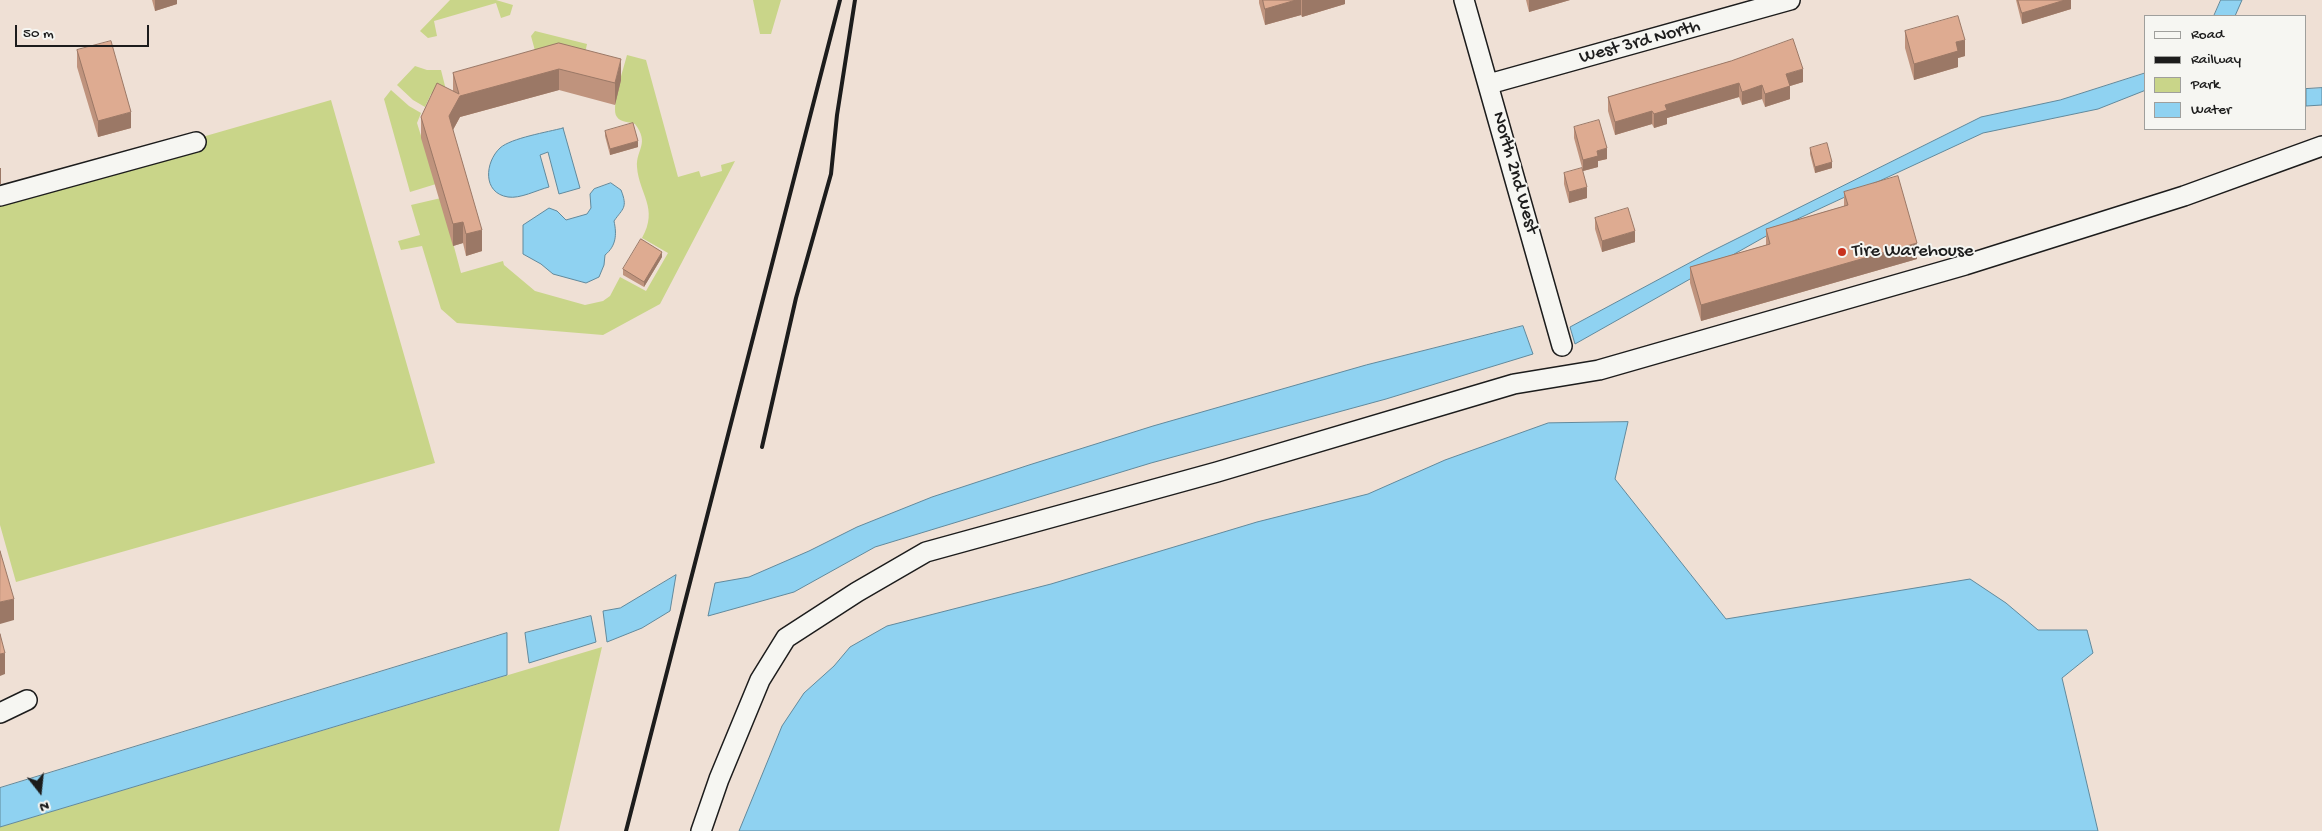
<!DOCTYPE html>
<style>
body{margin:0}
#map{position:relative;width:2322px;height:831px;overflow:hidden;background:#efe0d5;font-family:"Gochi Hand",sans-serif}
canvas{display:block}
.legend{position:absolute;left:2144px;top:15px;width:162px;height:115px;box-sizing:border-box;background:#f6f6f2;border:1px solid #9f9f9c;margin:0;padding:6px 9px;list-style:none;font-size:15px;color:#1c1c1c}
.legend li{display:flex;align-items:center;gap:10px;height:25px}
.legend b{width:25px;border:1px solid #9f9f9c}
.north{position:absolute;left:15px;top:766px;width:50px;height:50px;-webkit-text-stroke:4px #f6f6f2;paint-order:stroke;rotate:164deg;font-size:14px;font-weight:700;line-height:20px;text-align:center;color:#1c1c1c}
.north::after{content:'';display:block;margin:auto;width:18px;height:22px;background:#1c1c1c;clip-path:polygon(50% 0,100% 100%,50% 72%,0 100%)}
.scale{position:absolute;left:15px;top:25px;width:134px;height:22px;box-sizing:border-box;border:2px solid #1c1c1c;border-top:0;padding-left:6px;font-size:15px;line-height:18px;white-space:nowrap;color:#1c1c1c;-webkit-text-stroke:4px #f6f6f2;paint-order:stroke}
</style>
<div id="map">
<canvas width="2322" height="831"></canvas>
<ul class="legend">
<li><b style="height:6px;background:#f6f6f2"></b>Road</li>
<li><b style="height:6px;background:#1c1c1c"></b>Railway</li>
<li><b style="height:14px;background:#c9d589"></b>Park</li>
<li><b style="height:14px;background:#8fd2f1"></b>Water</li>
</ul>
<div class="north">N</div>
<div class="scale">50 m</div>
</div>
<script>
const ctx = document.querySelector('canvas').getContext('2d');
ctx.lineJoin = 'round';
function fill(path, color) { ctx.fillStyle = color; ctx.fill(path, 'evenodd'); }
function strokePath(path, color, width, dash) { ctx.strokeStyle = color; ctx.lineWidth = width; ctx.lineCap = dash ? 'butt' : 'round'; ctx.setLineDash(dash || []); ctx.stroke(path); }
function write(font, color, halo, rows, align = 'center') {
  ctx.font = font + ' "Gochi Hand",sans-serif'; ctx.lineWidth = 4; ctx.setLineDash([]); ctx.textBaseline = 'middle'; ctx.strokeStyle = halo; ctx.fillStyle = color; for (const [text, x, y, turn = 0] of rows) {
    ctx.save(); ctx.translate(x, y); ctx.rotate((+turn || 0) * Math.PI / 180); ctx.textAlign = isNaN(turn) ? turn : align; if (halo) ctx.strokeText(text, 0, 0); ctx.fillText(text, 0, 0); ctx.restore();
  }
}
fill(new Path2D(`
 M450,0h46l17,5 -3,10 -9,3 -5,-15 -62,18 3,15 -9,2 -8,-7z
 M753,0h28l-10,34h-11z
 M535,31l52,13 -4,19 -46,-5 -6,-22z
 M627,55l19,5 32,117 21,-6 2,6 21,-6 -1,-6 14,-4 -75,143 -57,31 -146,-12 -16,-14 -19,-63 -21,4 -3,-9 22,-6 -9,-30 30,-7 20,75 42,-12 1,4 31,26 50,14 18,-4 7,-5 10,-19 26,14 22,-38 -26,-15c17,-30 -3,-44 -5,-71 -1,-18 13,-23 -2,-43 -5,-2 -15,-2 -18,-7 -7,-8 7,-50 10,-62z
 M415,66l12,4h14l5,20 -15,4 -6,13 -12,-7 -16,-15z
 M391,90l18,16 12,7 -4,10 19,61 -26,8 -26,-93z
 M331,100l104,363 -419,119 -16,-57v-330z
 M602,647l-43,184h-559v-4z`), '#c9d589');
const water = new Path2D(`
 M2221,0h21l-7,16h-21z
 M2146,73v17l-48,19 -115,24 -192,89 -216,122 -5,-17 136,-73 275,-137 79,-17z
 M2322,88v17l-16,1v-17z
 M563,128l17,60 -21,6 -11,-42 -8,3 9,32c-12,3 -29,12 -41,10 -26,-4 -23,-35 -8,-49 11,-10 48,-16 63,-20z
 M611,183l10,7c7,18 2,18 -7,31 3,14 2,25 -9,34l-1,10 -5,12 -13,6 -33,-9 -12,-10 -18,-10v-29l26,-17 8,3 9,9 21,-6 4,-6 -1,-14 4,-5z
 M1523,326l10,28 -147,45 -235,64 -276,84 -81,45 -86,24 7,-33 34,-6 60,-26 48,-24 75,-30 97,-32 124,-39 213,-61z
 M1628,422l-13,57 111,140 244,-40 36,24 32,27h49l6,23 -31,25 36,153h-1359l43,-105 22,-33 30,-27 16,-19 37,-21 164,-42 206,-62 111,-28 77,-34 103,-37z
 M676,575l-6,36 -28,17 -35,14 -4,-31 17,-3z
 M591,616l5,26 -67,21 -4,-30z
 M507,633v42l-507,152v-39z`);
fill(water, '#8fd2f1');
strokePath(water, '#61899c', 1);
const minor = new Path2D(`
 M1464,0l98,346
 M1489,84l301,-84
 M0,196l196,-54
 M0,713l27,-13
 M701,831l18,-52 41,-99 26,-42 71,-46 69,-40 291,-80 297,-88 85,-14 366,-105 219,-69 138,-50`);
strokePath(minor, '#1c1c1c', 22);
strokePath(minor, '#f6f6f2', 19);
strokePath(new Path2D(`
 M762,447l34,-149 35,-124 6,-59 18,-115
 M626,831l214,-831`), '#1c1c1c', 4);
fill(new Path2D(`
 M152,0h25v4l-22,7z
 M1259,0h86v4l-43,13 -1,-2 -36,10 -6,-22z
 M1526,0h44l-41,12z
 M2016,0h55v9l-49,15z
 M1905,31l60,25 -7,2v9l-44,13 -9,-32z
 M559,43l62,37 -6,25 -56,-15 -99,27 -7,13 29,121 -16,5 -3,-13 -10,3 -32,-108v-21l32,-26v-18z
 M77,50l54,78 -33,9 -21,-70z
 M1731,61l72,21 -13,4v13l-25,8 -3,-8 -20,6 -3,-8 -72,21v6l-13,4 -2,-4 -37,11 -7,-24v-14z
 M1574,127l33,32 -9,2v6l-15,4 -9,-33z
 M605,131l33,16 -28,8 -5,-19z
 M1810,148l22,20 -17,5 -5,-19z
 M1564,173l23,25 -18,5 -5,-19z
 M1844,192l73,67 -216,62 -11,-38v-16l76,-22v-16l78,-23z
 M1595,218l40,24 -33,10 -7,-23z
 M662,257l-18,30 -21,-12v-6z`), '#bf937d');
fill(new Path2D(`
 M155,0h22v4l-22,7z
 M1296,0h5v15l-36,10v-16z
 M1302,0h43v4l-43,13z
 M1529,0h41l-41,12z
 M2065,0h6v9l-49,15v-11z
 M1965,40v16l-7,2v9l-44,13v-16l42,-22z
 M621,59v21l-6,25v-22z
 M559,69v21l-99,27 -11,20v-21l11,-20z
 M1803,69v13l-13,4v13l-25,8v-13l21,-20z
 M1739,83v14l-72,21v6l-13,4v-14l11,-9z
 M1762,85v14l-20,6v-13z
 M1652,111v13l-37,11v-13z
 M131,112v16l-33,9v-16z
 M638,141v6l-28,8v-6z
 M1607,148v11l-9,2v6l-15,4v-11l14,-9z
 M1832,162v6l-17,5v-6z
 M0,168h1v16h-1z
 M1587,187v11l-18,5v-11z
 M463,222v21l-10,3v-22z
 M482,230v21l-16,5v-22z
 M1635,231v11l-33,10v-11z
 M1917,243v16l-216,62v-16z
 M662,252v5l-18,30v-5z
 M14,599v21l-14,4v-22z
 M5,653v21l-5,2v-22z`), '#9b7866');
const building = new Path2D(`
 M1263,0h33l-31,9z
 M2018,0h47l-43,13z
 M1958,16l7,24 -9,2 2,9 -44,13 -9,-33z
 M1793,39l10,30 -17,5 4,12 -25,8 -3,-9 -20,7 -3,-9 -74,22 2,5 -13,4 -2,-3 -37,11 -7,-25 123,-36z
 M111,41l20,71 -33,9 -21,-71z
 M559,43l62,16 -6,24 -56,-14 -99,27 -11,20 33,114 -16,4 -3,-12 -10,2 -32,-107 16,-34 22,11 -6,-21z
 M1599,120l8,28 -10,3 1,5 -15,4 -9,-33z
 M633,123l5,18 -28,8 -5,-18z
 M1827,143l5,19 -17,5 -5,-19z
 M1582,168l5,19 -18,5 -5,-19z
 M1898,176l19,67 -216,62 -11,-38 80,-23 -4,-15 82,-24 -4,-13z
 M1628,208l7,23 -33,10 -7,-23z
 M641,239l21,13 -18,30 -21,-13z
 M0,551l14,48 -14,3z
 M0,634l5,19 -5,1z`);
fill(building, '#deab91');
strokePath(building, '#9b7866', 1);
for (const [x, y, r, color] of [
 [1842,252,5,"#c8321e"]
]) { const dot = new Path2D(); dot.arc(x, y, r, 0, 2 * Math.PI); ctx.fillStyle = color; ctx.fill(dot); strokePath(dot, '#f6f6f2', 2); }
write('19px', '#1c1c1c', '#f6f6f2', [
 ["West 3rd North",1640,43,-15],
 ["North 2nd West",1514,173,74]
]);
write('19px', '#1c1c1c', '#f6f6f2', [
 ["Tire Warehouse",1852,252]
], 'left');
</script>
